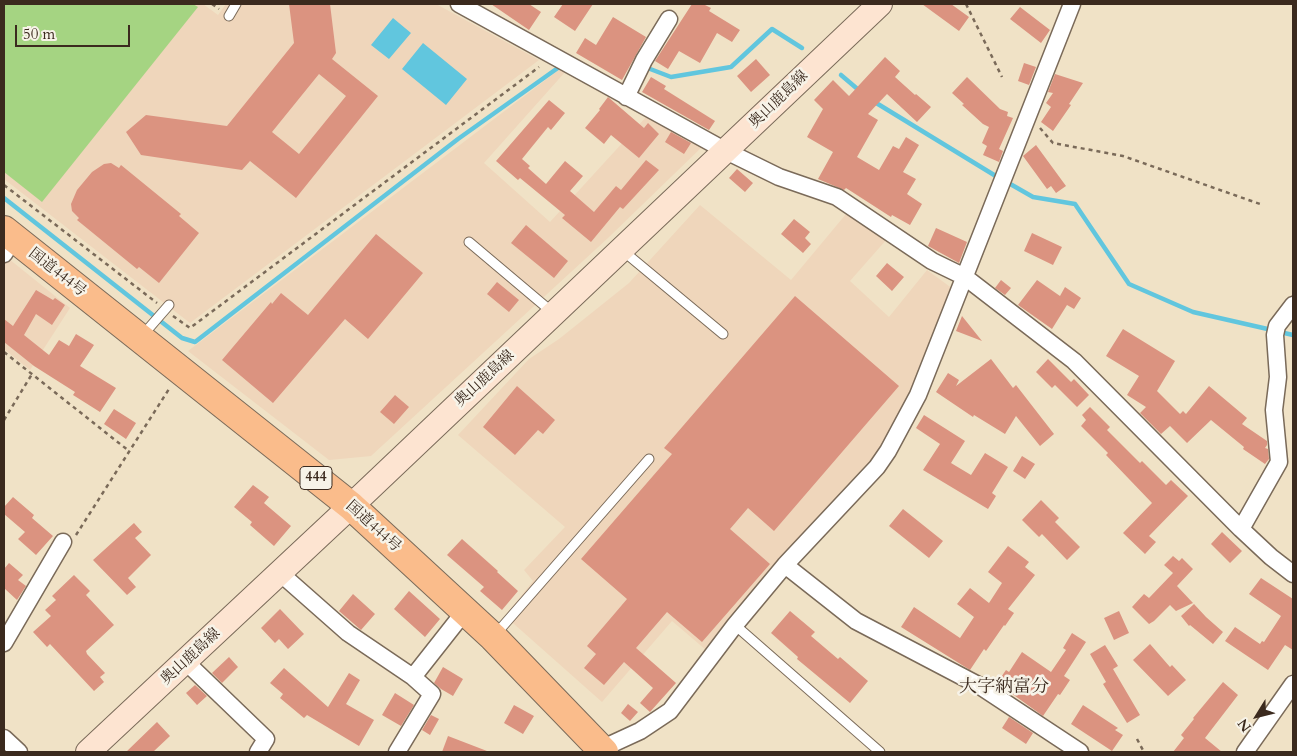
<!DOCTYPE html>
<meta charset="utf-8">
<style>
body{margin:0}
#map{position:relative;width:1297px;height:756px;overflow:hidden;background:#f0e2c6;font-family:Cardo,serif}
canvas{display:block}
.frame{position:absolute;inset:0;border:5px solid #3b2a1e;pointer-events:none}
.north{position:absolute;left:1232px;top:691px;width:50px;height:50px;-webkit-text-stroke:4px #f7f3e8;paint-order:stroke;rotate:234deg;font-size:14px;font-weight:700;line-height:20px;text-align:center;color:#3b2a1e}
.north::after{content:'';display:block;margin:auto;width:18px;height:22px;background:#3b2a1e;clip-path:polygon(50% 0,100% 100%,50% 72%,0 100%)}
.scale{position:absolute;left:15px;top:25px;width:115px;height:22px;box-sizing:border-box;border:2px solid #3b2a1e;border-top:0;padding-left:6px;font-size:15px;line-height:18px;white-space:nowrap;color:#3b2a1e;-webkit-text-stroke:4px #f7f3e8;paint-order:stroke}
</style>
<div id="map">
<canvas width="1297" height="756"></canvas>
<div class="frame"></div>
<div class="north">N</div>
<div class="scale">50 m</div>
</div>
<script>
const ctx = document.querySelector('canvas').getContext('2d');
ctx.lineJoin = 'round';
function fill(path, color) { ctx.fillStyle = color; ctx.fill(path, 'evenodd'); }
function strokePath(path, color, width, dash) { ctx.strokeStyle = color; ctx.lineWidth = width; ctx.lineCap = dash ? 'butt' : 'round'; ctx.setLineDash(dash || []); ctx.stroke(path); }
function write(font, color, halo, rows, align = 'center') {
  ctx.font = font + ' Cardo,"Noto Serif JP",serif'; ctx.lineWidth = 5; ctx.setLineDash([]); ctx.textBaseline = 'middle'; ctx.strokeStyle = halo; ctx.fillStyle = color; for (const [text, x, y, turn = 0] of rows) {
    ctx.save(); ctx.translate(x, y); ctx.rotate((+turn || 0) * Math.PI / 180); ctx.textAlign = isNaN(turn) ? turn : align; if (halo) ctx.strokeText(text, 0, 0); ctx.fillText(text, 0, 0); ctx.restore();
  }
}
fill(new Path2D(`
 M4,4h199l15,11 8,-11h210l103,56 -349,263 -186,-144z
 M560,69l6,2 -82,92 66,59 97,-106 57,29 -96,93 -237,218 -42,4 -141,-109z
 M700,205l91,75 55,-66 41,25 -37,42 39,36 38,-47 26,19 -44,107 -32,58 -103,113 -68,83 -34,-29 -70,81 -97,-86 28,-35 -9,-11 41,-43 -107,-92 71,-76 30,-20 70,-56z
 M4,255l66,53 -40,62 -26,-21z`), '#efd6bb');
fill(new Path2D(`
 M4,4h189l5,3 -156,195 -38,-30z`), '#a5d482');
fill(new Path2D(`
 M393,18l18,15 -22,26 -18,-14z
 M423,43l44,36 -21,26 -44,-36z`), '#61c6de');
strokePath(new Path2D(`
 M645,67l26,10 60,-10 41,-38 30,19
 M841,75l20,17
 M873,101l126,77
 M1005,181l28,16 42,7 54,80 64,28 79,18
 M4,198l178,140 13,4 263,-203 104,-74
 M1280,332l13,3`), '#61c6de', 4.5);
fill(new Path2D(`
 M289,4h41l6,49 -4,6 46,37 -82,102 -46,-37 -8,9 -101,-15 -15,-23 20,-17 81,11 67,-83zM319,74l27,22 -47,58 -27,-22z
 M491,4h38l12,8 -12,18z
 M563,4h30l-18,27 -21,-14z
 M692,4h11l8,4 -2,3 31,19 -8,12 -15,-9 -17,30 -21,-12 -11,18 -13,-8z
 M922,4h29l18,13 -10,14z
 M1020,7l30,23 -9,13 -31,-24z
 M613,17l33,20 -24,43 -46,-27 9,-15 11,7z
 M885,57l15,14 -5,6 20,18 1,-1 15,13 -14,15 -30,-28 -19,20 10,6 -21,37 22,13 14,-24 6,3 7,-12 13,8 -16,27 13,7 -9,15 15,10 -12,21 -18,-10 -1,2 -45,-29 -2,2 -26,-11 15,-27 -26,-15 16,-28 -9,-9 19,-20 16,16z
 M756,59l14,16 -19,17 -14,-16z
 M1024,63l12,4 -7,18 -11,-4z
 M1055,74l28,9 -14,21 2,1 -18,26 -12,-9 10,-15 -5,-4 7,-10 -5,-1z
 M651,77l15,9 -2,3 51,32 -6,9 -67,-38z
 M967,77l33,32 8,3 -1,4 6,2 -14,31 4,2 -4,11 -16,-7 4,-9 -5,-3 7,-16 -6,-3 -21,-19 2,-1 -12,-11z
 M608,97l36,31 4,-5 11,11 -20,24 -28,-23 -7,9 -19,-16 15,-18 -1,-1z
 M549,100l16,13 -14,17 -3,-3 -26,32 8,7 -2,2 18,16 19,-23 18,15 -13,15 24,21 22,-26 5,4 25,-30 13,10 -36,39 -3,-2 -29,35 -29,-24 3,-3 -45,-37 -2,2 -22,-19z
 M671,132l20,11 -7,11 -19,-12z
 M1036,145l30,41 -10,7 -5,-7 -4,3 -24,-33z
 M111,163l8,5 2,-3 60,49 -2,2 20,17 -40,50 -20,-16 -2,2 -60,-49 2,-2 -7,-7 -1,-7 6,-14 15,-18 12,-8z
 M737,169l16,14 -8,9 -16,-14z
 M794,219l16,13 -5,6 6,6 -8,9 -22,-19z
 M526,225l42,36 -14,17 -43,-35z
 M936,228l31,14 -8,21 -31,-17z
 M1032,233l30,14 -9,18 -29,-14z
 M376,234l47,39 -55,66 -23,-20 -72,84 -51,-43 49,-58 1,2 9,-11 27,22z
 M887,263l17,14 -12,14 -16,-15z
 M1001,280l10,8 -6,7 -10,-7z
 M1037,280l23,16 5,-9 16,11 -7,11 -7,-4 -15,24 -34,-24z
 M497,282l22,18 -10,12 -22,-18z
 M36,290l17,10 2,-2 10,7 -13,20 -16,-11 -12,21 25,20 10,-15 10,6 7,-12 18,11 -14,21 36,22 -16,24 -27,-17 2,-3 -41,-26 -30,-24v-23l9,7z
 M795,296l104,90 -125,145 -26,-23 -18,21 40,35 -68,78 -35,-30 -31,36 40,35 -26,29 -10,-9 13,-15 -29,-26 -20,23 -20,-17 12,-14 -9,-8 40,-47 -46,-40 91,-105 -8,-6z
 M962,316l20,25 -26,-10z
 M1123,329l52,32 -18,30 23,23 3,-3 3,3 23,-28 38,32 -5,6 25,17v4l-2,3 3,1 1,10 -4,5 -22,-15 1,-2 -33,-27 -24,23 -17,-17 -9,8 -21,-21 6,-6 -19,-12 12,-19 -33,-20z
 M991,359l22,29 3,-3 38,49 -14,12 -24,-30 -11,18 -31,-19 -1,2 -37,-25 12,-19 11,7 -3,6z
 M1048,359l23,23 3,-3 15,16 -12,12 -22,-22 -3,3 -16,-16z
 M517,386l38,34 -12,14 -5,-4 -23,25 -32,-28z
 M395,395l14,12 -15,17 -14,-12z
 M1090,407l20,20 -3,3 33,33 2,-2 24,24 5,-5 17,16 -39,40 7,6 -11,12 -22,-21 29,-30 -46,-48 2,-2 -27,-27 5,-6 -4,-5z
 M114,409l22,14 -10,16 -22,-15z
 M924,415l41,26 -14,22 20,12 14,-22 23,14 -16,26 4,3 -8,13 -65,-39 17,-26 -24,-16z
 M1022,456l13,8 -10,15 -12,-8z
 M253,485l16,12 -5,6 27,23 -17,20 -24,-21 2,-3 -18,-15z
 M13,497l21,18 -2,3 21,18 -17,19 -18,-16 7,-7 -21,-18v-7z
 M1041,500l18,18 -4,4 25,25 -13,13 -25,-26 -3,3 -17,-17z
 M903,509l40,32 -14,17 -40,-32z
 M134,523l8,9 -7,6 16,17 -23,23 8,9 -9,8 -34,-35z
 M1222,532l20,19 -12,12 -19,-19z
 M462,539l36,32 -1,1 21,19 -16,19 -22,-19 4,-4 -37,-32z
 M1008,546l21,16 -4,5 10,8 -27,34 6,4 -9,13 -1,-1 -18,26 -2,-2 -14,21 -69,-43 13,-20 46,31 14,-21 -17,-13 13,-16 19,15 13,-20 -14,-11z
 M1173,556l6,5 3,-3 11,11 -16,17 16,17 -17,8 -6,-6 -16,16 -5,3 -17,-17 12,-13 5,4 24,-25 -9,-8z
 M9,563l14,12 -5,5 8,6 -9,14 -13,-12v-19z
 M74,575l16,16 -4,4 28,30 -28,26 1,3 18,19 -5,4 4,5 -10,9 -44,-47 -3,3 -14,-15 18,-16 -6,-6 11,-10 -4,-4z
 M1261,578l32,21v51l-8,-5 -17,25 -43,-29 10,-14 25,17 2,-3 2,1 17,-26 -32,-22z
 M409,591l31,28 -15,18 -31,-28z
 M353,594l22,20 -14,16 -22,-19z
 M1194,604l12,13 17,15 -10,12 -23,-19 -1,1 -8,-10z
 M280,609l24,25 -16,15 -9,-10 -4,4 -14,-15z
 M790,611l25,21 -4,4 27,23 2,-2 28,24 -18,22 -53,-44 1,-2 -27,-24z
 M1119,611l10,22 -15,7 -10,-22z
 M1072,633l14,9 -22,34 6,4 -10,15 -2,-1 -15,22 -46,-33 9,-13 3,2 13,-20 29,20 15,-22 -3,-2z
 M1150,644l20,23 2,-2 14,15 -18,16 -35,-36z
 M1105,645l13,21 -5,3 27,46 -13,8 -24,-39 3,-2 -16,-28z
 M229,657l9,10 -16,16 -10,-10z
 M443,667l20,12 -10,17 -12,-7 -7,-6z
 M284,668l44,39 21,-34 11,7 -14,24 28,16 -15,26 -52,-31 -3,3 -24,-20 3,-4 -13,-11z
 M1223,682l15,13 -33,43 17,14h-49l11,-14 -3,-3 13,-16 -1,-1z
 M195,685l12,11 -10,9 -11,-12z
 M395,693l19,12 -13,21 -19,-11z
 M628,704l10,8 -8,9 -9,-8z
 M514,705l20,11 -11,18 -19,-11z
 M1083,705l35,23 -3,2 8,5 -11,16 -41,-27z
 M431,715l8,4 -9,16 -8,-5z
 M1009,717l24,16 -7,11 -24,-16z
 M157,722l13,14 -17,16h-27z
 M448,736l39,15v1h-45z`), '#db9380');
const service = new Path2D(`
 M229,16l7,-12
 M469,242l83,70
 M622,250l101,84
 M142,336l27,-31
 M735,625l145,127
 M495,635l154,-176`);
const minor = new Path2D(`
 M459,4l267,147 53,26 58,20 95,64 33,16 109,84 167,168 30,28 22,17
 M626,97l18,-37 25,-41
 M4,254l10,-16
 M1241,529l38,-67 -5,-52 4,-33 -3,-42 2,-9 16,-21
 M785,565l71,56 124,65 100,66
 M280,573l68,60 65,44 52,-66
 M4,643l59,-101
 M186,662l80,77 -8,13
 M4,738l15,14
 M601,749l39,-18 30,-20 65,-86 50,-60 92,-98 11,-16 30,-56 154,-391
 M397,752l35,-58 -19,-17
 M1245,752l48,-68`);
const secondary = new Path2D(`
 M88,752l263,-246 529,-502`);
const trunk = new Path2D(`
 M4,230l347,276 142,131 111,115`);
strokePath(service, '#7a6a59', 11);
strokePath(minor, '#7a6a59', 19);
strokePath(secondary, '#7a6a59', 26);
strokePath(trunk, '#7a6a59', 30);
strokePath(new Path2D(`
 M212,4l7,5
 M966,4l36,73
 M1040,128l13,15 70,13 137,48
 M4,185l153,118
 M173,316l17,12 349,-261
 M4,352l125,99
 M4,420l28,-46
 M76,535l93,-146
 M1137,739l7,13`), '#7a6a59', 2.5, [4, 4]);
strokePath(service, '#fff', 9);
strokePath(minor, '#fff', 16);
strokePath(secondary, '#fde4d1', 24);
strokePath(trunk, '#fabc8b', 28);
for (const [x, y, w] of [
 [316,478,32]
]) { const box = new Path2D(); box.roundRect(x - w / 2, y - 11.5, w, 23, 4); ctx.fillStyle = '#f7f3e8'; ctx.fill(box); strokePath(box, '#3b2a1e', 1); }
write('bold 14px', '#3b2a1e', null, [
 ["444",316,478]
]);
write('15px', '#3b2a1e', '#f7f3e8', [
 ["奥山鹿島線",779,100,-44],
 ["国道444号",57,273,38],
 ["奥山鹿島線",485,379,-43],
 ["国道444号",373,527,42],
 ["奥山鹿島線",191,657,-43]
]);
write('18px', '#3b2a1e', '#f7f3e8', [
 ["大字納富分",1004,688]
]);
</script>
